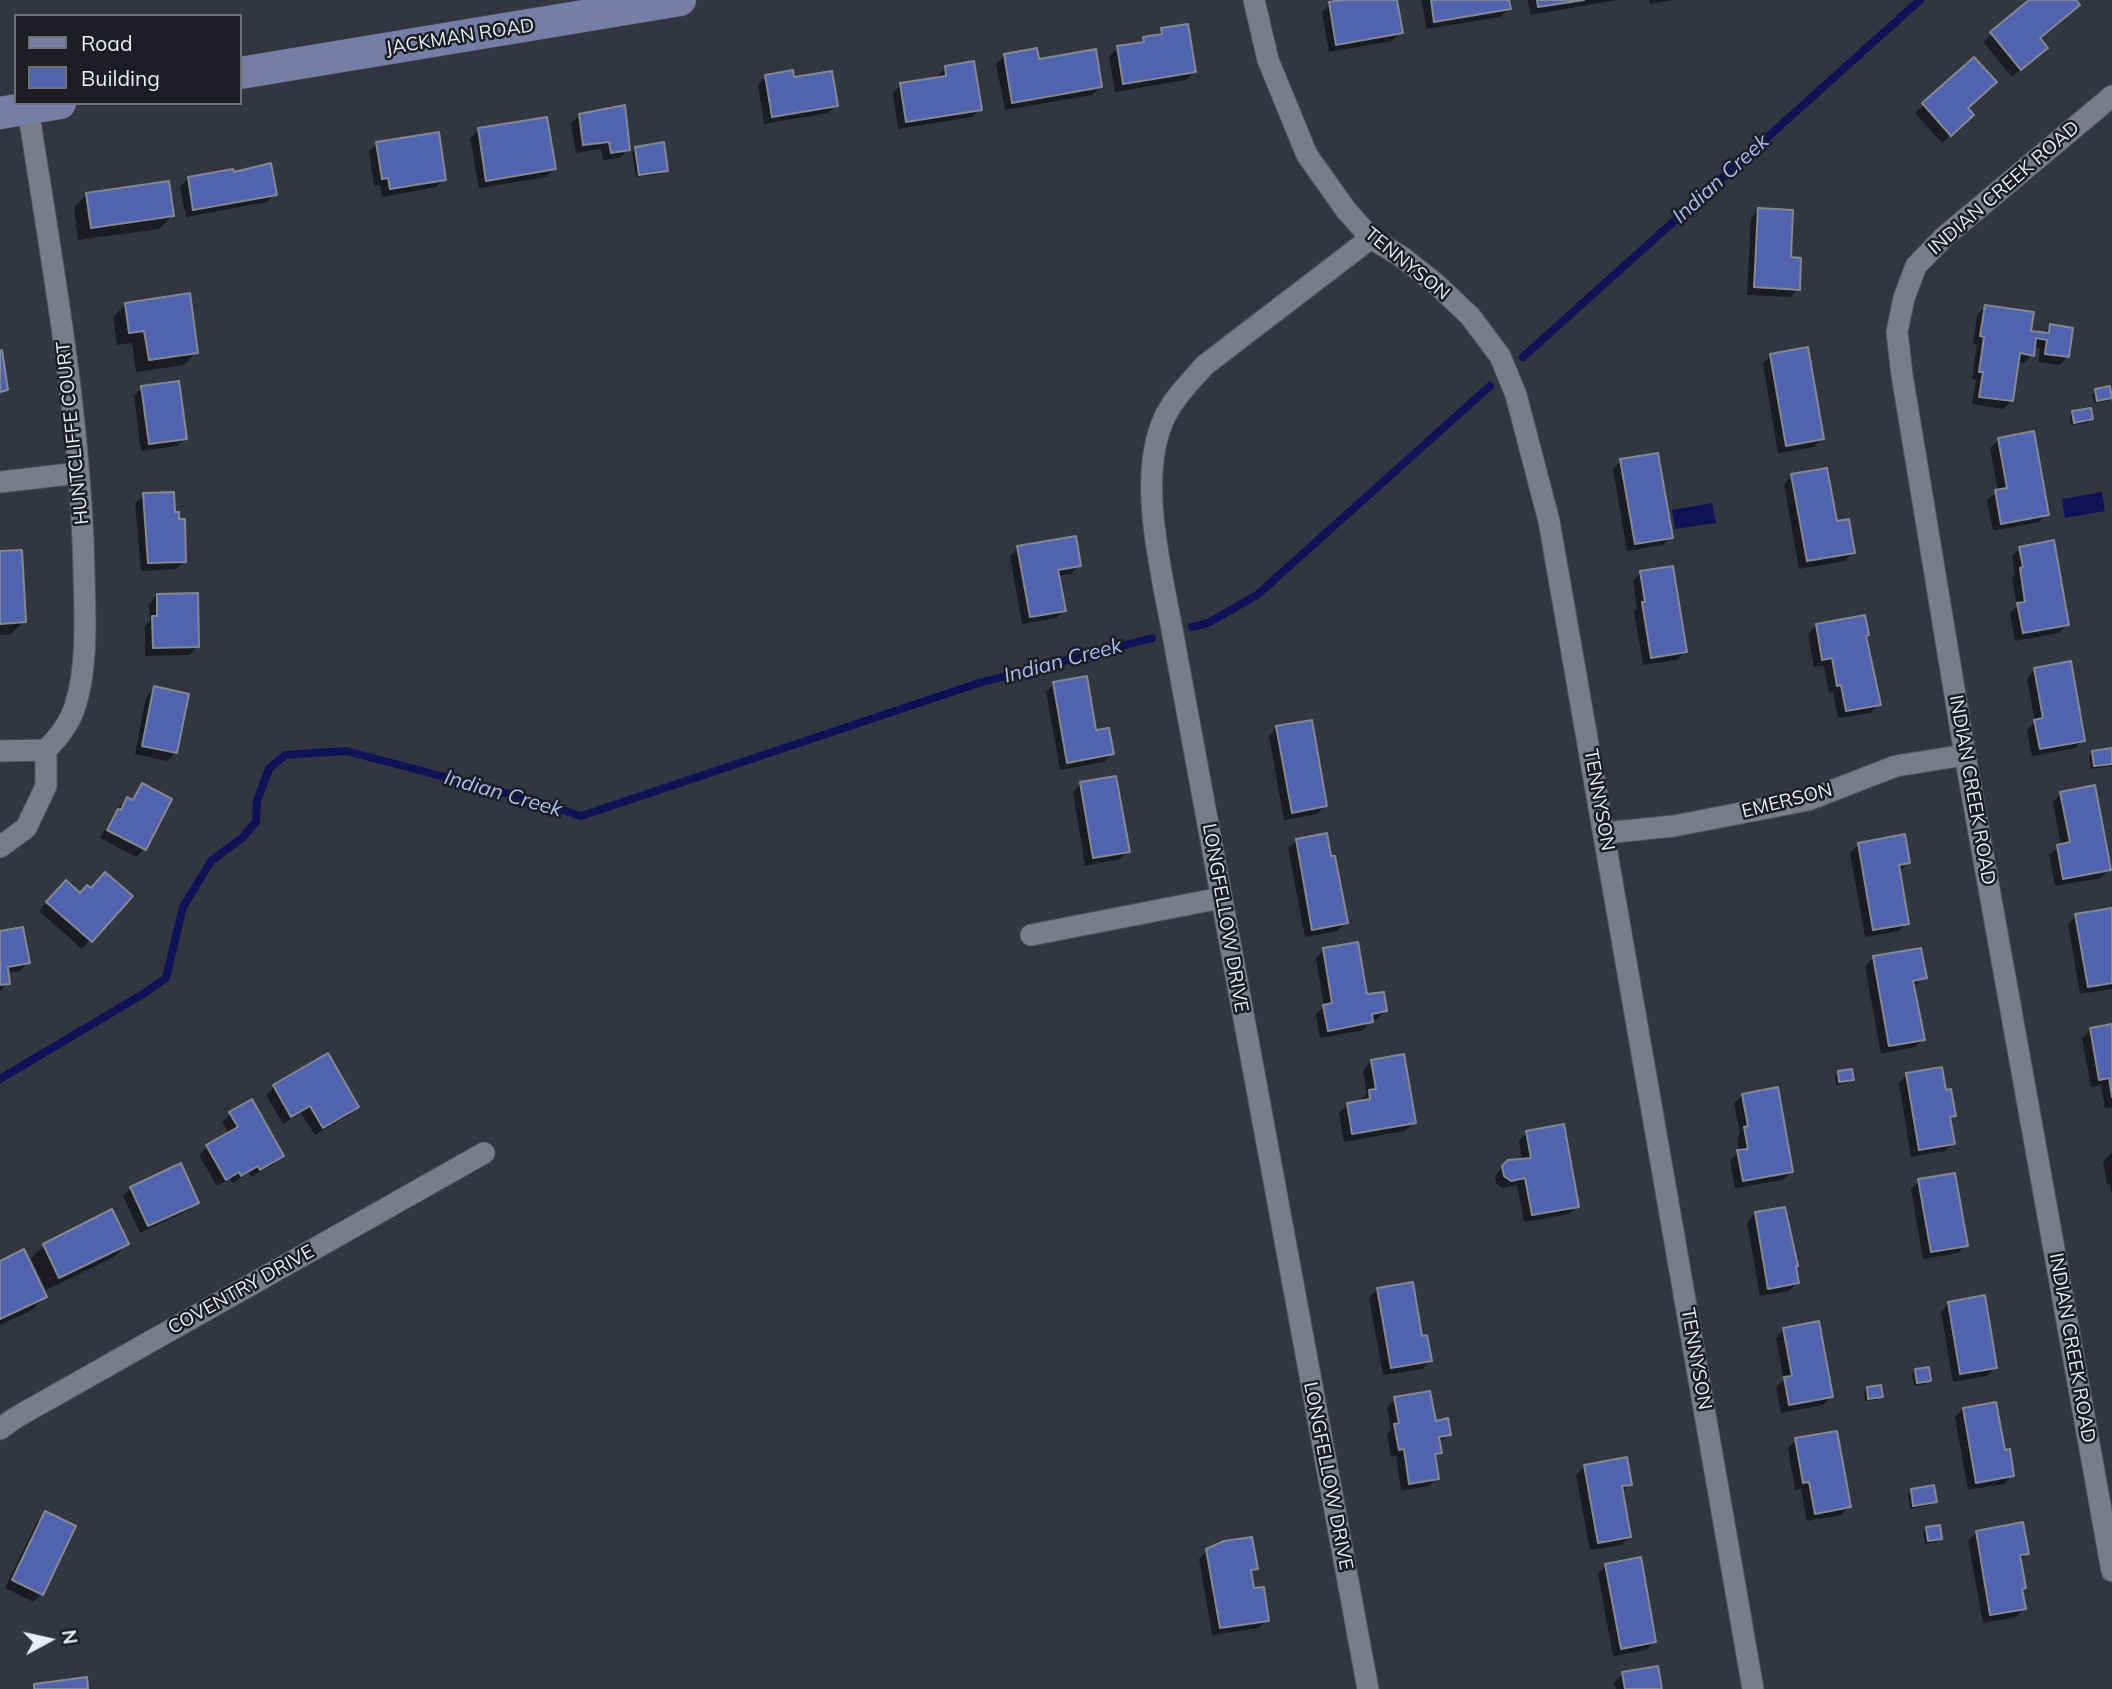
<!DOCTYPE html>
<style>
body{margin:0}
#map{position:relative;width:2112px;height:1689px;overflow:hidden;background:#333641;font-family:Mulish,sans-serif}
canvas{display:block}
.legend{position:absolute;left:14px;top:14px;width:228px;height:91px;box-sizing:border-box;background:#1c1e23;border:2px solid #6e7077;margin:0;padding:9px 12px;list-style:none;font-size:21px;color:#eaecf4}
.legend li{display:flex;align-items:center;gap:14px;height:35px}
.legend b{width:35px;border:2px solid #6e7077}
.north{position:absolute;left:14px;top:1605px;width:70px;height:70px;-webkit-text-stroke:5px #1c1e23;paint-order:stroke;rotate:82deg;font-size:19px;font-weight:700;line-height:28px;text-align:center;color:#eaecf4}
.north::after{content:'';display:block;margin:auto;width:24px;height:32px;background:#eaecf4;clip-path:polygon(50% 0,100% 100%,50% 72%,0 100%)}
</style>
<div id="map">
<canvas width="2112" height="1689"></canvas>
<ul class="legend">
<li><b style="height:9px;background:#757fa5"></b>Road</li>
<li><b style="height:19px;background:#5163ae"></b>Building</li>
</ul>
<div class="north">N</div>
</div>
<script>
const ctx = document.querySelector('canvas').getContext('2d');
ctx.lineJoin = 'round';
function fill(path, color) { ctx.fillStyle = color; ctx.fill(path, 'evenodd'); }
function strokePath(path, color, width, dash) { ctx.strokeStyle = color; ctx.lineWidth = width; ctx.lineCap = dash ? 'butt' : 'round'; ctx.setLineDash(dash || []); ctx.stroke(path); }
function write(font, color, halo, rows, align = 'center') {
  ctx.font = font + ' Mulish,sans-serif'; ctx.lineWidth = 5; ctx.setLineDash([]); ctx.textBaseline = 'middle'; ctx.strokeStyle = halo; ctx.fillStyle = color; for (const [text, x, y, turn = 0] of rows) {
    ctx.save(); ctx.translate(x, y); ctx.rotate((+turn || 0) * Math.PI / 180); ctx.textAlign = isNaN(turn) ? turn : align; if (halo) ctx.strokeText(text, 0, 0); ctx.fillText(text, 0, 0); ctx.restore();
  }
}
fill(new Path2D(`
 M2102,492l3,19 -40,7 -3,-19z
 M1712,503l4,20 -41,6 -3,-19z`), '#0f1257');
fill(new Path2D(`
 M1351,0h44l6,33 -9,8 -63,11 -7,-40 8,-8z
 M1422,0h85l2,9 -9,8 -74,12z
 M1528,0h89l-87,15z
 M1649,0h25l-24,4z
 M2032,0h42l-36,39 -1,17 -25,21 -29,-35z
 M1162,30l32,42 -8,8 -71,12 -6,-36 9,-8 20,-3 6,-6 11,-2z
 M1005,56l33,5 63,26 -9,8 -87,15 -9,-46z
 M1974,59l-10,64 -22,20 -27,-30z
 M946,68l34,41 -8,8 -74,12 -5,-36 8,-8 37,-6 -1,-3z
 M766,76l70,29 -8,8 -64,11 -6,-39z
 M579,115l49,34 -8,9 -17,2 -2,-11 -25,4 -5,-29z
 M479,130l75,39 -8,8 -67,11 -9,-50z
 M377,144l67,35 -8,8 -54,10 -2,-12 -6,1 -5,-34z
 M636,148l30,22 -4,4 -26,3 -4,-25z
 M188,178l87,16 -8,8 -81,15 -6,-30z
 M86,195l86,21 -13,13 -81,11 -4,-33z
 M1759,210l30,49 9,30 -8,8 -43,-2 4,-77z
 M126,304l70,48 -12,13 -48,7 -4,-29 -15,2 -4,-28z
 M1985,307l44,25 14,2 8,-8 17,30 -8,9 -22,-3 2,-14 -7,-1 -1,8 -8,8 -7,-1 -6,39 -8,8 -31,-5 4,-24 -4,-1 5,-34 -4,-1 4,-29z
 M1771,355l51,84 -8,8 -36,6 -15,-89z
 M142,388l43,50 -8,8 -36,5 -7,-55z
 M2096,391l15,7 -4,3 -13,2 -2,-8z
 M2073,412l18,7 -4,4 -16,2 -1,-9z
 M1999,440l48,74 -8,8 -46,9 -6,-31 11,-9 -8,-43z
 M1621,461l50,76 -8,8 -36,6 -14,-82z
 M1792,476l43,47 18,29 -8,9 -46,8 -15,-85z
 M144,495l29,19 12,47 -9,8 -35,2 -6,-68z
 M1018,548l61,17 -8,9 -13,2 6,34 -8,8 -34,6 -12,-68z
 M2020,548l47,77 -8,8 -44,8 -5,-28 7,-7 -5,-28 3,-3 -3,-19z
 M0,553l24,68 -13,13 -11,1z
 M1641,573l44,79 -8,8 -34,5 -9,-53 3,-3 -4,-28z
 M157,595l40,52 -8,8 -44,1v-30l5,-5 -1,-17z
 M1816,626l48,11 15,67 -9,9 -32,5 -5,-26 -4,1 -5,-27 -10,1 -6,-33z
 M2035,669l48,71 -8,8 -43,8 -5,-26 8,-8 -8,-44z
 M1054,684l58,70 -8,8 -44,8 -14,-78z
 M155,688l21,64 -9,9 -32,-7 11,-57z
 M1277,728l48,78 -8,8 -33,6 -15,-84z
 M2112,749v17l-21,3 -2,-13 4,-4z
 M1081,784l47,67 -8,8 -35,7 -12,-74z
 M142,786l2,63 -8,8 -36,-19 19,-31 9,-8 3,2z
 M2061,793l48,77 -8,8 -46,8 -6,-31 12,-9 -8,-44z
 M1297,840l32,18 17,65 -9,8 -32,6 -17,-89z
 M1859,844l49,19 -8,8 7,52 -8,8 -34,6 -15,-84z
 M58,890l22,5 50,1 -48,53 -43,-38z
 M2076,916l36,4v69l-32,5 -12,-70z
 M0,933l28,29 -8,9 -13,2 1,10 -8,8z
 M1324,950l42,46 19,15 -8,8 -6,1 -8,10 -43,8 -4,-24 8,-8 -8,-48z
 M1873,958l52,19 -12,9 10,53 -8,8 -34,7 -16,-88z
 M2112,1026v81l-7,1 -4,-23 -10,2 -9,-49 9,-8z
 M327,1055l30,52 -8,8 -34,20 -14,-22 -18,11 -17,-29 8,-8z
 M1371,1061l43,62 -9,8 -61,11 -5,-29 9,-8 14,-3 -1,-3 6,-5 -4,-24z
 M1839,1073l13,7 -4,3 -12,2 -1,-9z
 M1907,1075l37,17 10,24 -5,4 4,23 -8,8 -34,6 -12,-74z
 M1743,1095l48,77 -8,8 -48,8 -5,-28 9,-8 -2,-15 3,-3 -6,-31z
 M231,1114l51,41 -8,9 -23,13 -2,-4 -17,10 -2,-4 -13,7 -18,-31 8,-8 22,-13 -7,-12z
 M1527,1132l50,74 -8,8 -45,8 -7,-37 -15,3 -6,-4 -1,-8 13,-15 14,-1 -3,-19z
 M2111,1153h1v43l-2,-12 -3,1 -4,-23z
 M1919,1181l47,64 -8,8 -35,6 -12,-70z
 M131,1188l66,14 -8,8 -49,23 -17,-37z
 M1755,1213l42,70 -8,8 -29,5 -13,-74z
 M127,1244l-13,13 -68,33 -15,-32 13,-13z
 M0,1263l45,34 -13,13 -32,15z
 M1377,1290l44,47 9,24 -8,8 -39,6 -14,-77z
 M1949,1303l46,64 -8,9 -34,6 -12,-70z
 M1784,1329l47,68 -8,8 -42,8 -5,-26 8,-7 -8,-42z
 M1916,1371l13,9 -3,4 -12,2 -2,-12z
 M1867,1389l14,7 -4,4 -12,1 -1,-9z
 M1395,1399l54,36 -11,8 2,9 -6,6 3,20 -8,8 -28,5 -5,-35 -5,1 -4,-23 4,-4 -4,-23z
 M1963,1409l40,43 9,23 -8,9 -36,6 -13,-73z
 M1796,1440l53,67 -8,8 -34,6 -6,-32 -6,1 -7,-42z
 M1584,1467l46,17 -9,8 9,45 -9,8 -31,5 -14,-75z
 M1911,1491l24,10 -4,4 -21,4 -2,-15z
 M45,1514l-3,80 -9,8 -28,-14 32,-66z
 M1927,1529l14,9 -4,4 -12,2 -2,-12z
 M1976,1532l51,21 -8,8 5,26 -3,4 3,18 -8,8 -33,6 -15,-82z
 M1207,1550l49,18 -6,6 3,16 14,30 -8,8 -47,7 -13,-76z
 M1606,1566l48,76 -8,8 -33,6 -15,-82z
 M1623,1674l38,15h-45l-2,-7z`), '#0007');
strokePath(new Path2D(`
 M1523,357l397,-357
 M1192,627l16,-4 49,-28 233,-209
 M0,1079l143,-85 23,-16 17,-71 28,-46 31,-23 14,-16 1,-21 12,-32 16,-14 61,-4 179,47 56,18 398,-133 173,-45`), '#0f1257', 8);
const building = new Path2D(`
 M1341,0h56l6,33 -67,12 -7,-43z
 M1431,0h78l2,9 -77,13z
 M1537,0h47l-46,7z
 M2029,0h47l4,5 -40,33 8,10 -27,22 -31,-38z
 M1188,24l8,48 -73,12 -6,-38 27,-4 -1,-5 19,-3 -1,-6z
 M1037,48l2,11 57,-10 6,38 -90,16 -8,-49z
 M1974,57l23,25 -29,26 6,7 -23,21 -29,-33z
 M974,61l8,49 -76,12 -6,-39 46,-7 -1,-10z
 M793,70l1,7 38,-6 6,35 -66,11 -7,-42z
 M625,105l5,45 -19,3 -2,-11 -26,3 -4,-31z
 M547,117l9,52 -70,12 -8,-53z
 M439,132l7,48 -56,9 -2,-11 -6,1 -6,-37z
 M664,142l4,29 -29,4 -4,-28z
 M271,163l6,32 -84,15 -5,-33 45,-8 1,3z
 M169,181l5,35 -83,12 -5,-35z
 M1758,208l35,2 -2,47 10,1 -1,32 -46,-3z
 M190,293l8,60 -49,7 -5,-29 -15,2 -4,-30z
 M1985,305l49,7 -3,19 18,2 1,-9 23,4 -4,29 -24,-3 2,-14 -11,-2 -2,18 -14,-3 -7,48 -34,-4 4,-25h-4l5,-35 -4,-1z
 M1808,347l16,92 -38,7 -16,-92z
 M2,350l6,40 -8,2v-41z
 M179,381l8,58 -38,5 -8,-58z
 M2110,386l2,12 -15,3 -2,-12z
 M2091,408l2,11 -19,4 -2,-12z
 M2034,431l15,84 -48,9 -6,-34 12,-2 -9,-50z
 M1658,453l15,85 -38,6 -15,-85z
 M1827,468l10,53 12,-2 6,34 -48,8 -16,-87z
 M174,492l1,20h4v7h6l1,43 -38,1 -5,-70z
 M1076,536l5,30 -23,4 8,41 -36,6 -13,-71z
 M2054,540l15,85 -46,8 -6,-30 8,-1 -5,-34 3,-1 -4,-20z
 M22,550l4,72 -26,2v-73z
 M1673,566l14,86 -36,6 -9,-56h3l-5,-31z
 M198,593l1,54 -46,1 -1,-32h5v-22z
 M1865,615l4,20 -3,1 15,69 -35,6 -5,-26 -4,1 -5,-28 -10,2 -6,-36z
 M2071,661l14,80 -45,8 -6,-29 9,-2 -9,-50z
 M1087,676l9,54 13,-2 5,26 -47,9 -14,-81z
 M154,686l35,8 -12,59 -35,-7z
 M1312,720l15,86 -35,7 -16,-87z
 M2112,748v16l-18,2 -2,-15z
 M1116,776l14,76 -37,6 -13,-76z
 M142,783l30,16 -26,51 -39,-20 11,-21 3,1 6,-13 6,3z
 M2095,785l16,85 -48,9 -6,-34 13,-3 -10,-50z
 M1327,833l4,23h4l13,67 -36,7 -16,-91z
 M1905,834l5,29 -11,2 10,59 -36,6 -15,-87z
 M105,872l28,24 -41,46 -46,-40 20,-22 14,13 7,-8 4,3z
 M2112,908v75l-24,4 -13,-73z
 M23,927l7,36 -22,4 2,17 -10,1v-54z
 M1358,942l9,52 17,-2 3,19 -15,3 1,8 -45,9 -5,-26 9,-2 -9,-55z
 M1921,948l6,30 -14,3 12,59 -36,6 -16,-90z
 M2112,1024v73l-3,-19 -10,2 -9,-52z
 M328,1053l31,54 -36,21 -13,-22 -19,11 -18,-32z
 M1404,1054l12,69 -64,11 -5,-31 23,-4 -1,-9 7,-1 -5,-29z
 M1942,1067l4,23 5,-1 5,27 -6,1 5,27 -36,6 -13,-77z
 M1852,1069l2,11 -15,2 -1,-11z
 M1778,1087l15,85 -50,9 -6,-31 11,-1 -4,-22 4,-1 -6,-32z
 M252,1099l32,57 -24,14 -2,-4 -17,10 -2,-4 -13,8 -20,-35 32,-18 -9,-15z
 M1564,1124l15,83 -47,8 -7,-37 -14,3 -7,-5 -2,-10 6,-6 23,-2 -5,-27z
 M181,1163l18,40 -51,23 -18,-39z
 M1955,1173l13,73 -37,6 -13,-73z
 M1785,1207l13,59 -2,1 3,16 -31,6 -13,-77z
 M112,1209l17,35 -70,34 -16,-34z
 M24,1249l23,48 -47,22v-58z
 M1413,1282l9,54 5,-1 5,26 -41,7 -14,-80z
 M1985,1295l12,73 -37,6 -12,-72z
 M1819,1321l14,76 -44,8 -5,-28 8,-1 -9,-48z
 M1929,1367l2,14 -14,2 -2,-14z
 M1881,1385l2,12 -15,2 -1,-12z
 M1430,1391l6,30 12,-3 3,17 -12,2 3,16 -7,1 4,25 -30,5 -5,-35 -5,1 -5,-26 5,-1 -5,-26z
 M1996,1402l9,48 5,-1 4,27 -38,7 -13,-75z
 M1837,1431l14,76 -36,7 -6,-32 -6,1 -8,-45z
 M1627,1457l5,28 -10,1 9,51 -33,6 -14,-78z
 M1934,1485l3,17 -24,4 -2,-17z
 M45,1511l31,15 -33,69 -31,-15z
 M2023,1522l6,32 -9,1 6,33 -4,1 4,20 -36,6 -14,-84z
 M1940,1525l2,14 -14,2 -2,-14z
 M1252,1537l6,32 -7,1 3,18 10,-1 5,34 -49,7 -14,-79 18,-8z
 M1641,1557l15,85 -35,7 -16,-85z
 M1658,1666l4,23h-37l-3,-17z
 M87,1677l1,12h-54v-5z`);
fill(building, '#5163ae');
strokePath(building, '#828794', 2);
const street = new Path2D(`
 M1254,0l14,60 39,95 39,55 25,28 31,19 34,27 34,32 30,40 16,39 33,126 204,1168
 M2112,96l-168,141 -28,29 -12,32 -7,34 5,43 63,380 147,816
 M0,482l78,-9
 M0,751l46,-1
 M1605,833l69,-7 134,-26 88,-34 69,-11
 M0,847l26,-19 20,-42v-36c12,-12 24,-27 29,-44 13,-39 10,-91 9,-132 -3,-157 -32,-311 -56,-465
 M1031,935l190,-37
 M0,1429l15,-11 469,-265
 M1368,1689l-195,-1054c-11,-62 -36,-154 -10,-214 8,-20 27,-39 42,-56l166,-127`);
const secondary = new Path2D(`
 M240,73l440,-73
 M0,113l60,-10`);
strokePath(street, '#50545d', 23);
strokePath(secondary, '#50545d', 33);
strokePath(street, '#797d8a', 21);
strokePath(secondary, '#757fa5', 32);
write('19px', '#eaecf4', '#1c1e23', [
 ["JACKMAN ROAD",460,37,-9],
 ["INDIAN CREEK ROAD",2004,188,-41],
 ["TENNYSON",1407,264,39],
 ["HUNTCLIFFE COURT",73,433,-96],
 ["INDIAN CREEK ROAD",1972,790,80],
 ["TENNYSON",1599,800,80],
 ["EMERSON",1787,801,-14],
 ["LONGFELLOW DRIVE",1225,918,80],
 ["COVENTRY DRIVE",241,1290,-29],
 ["INDIAN CREEK ROAD",2072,1348,80],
 ["TENNYSON",1696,1359,80],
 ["LONGFELLOW DRIVE",1328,1476,79]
]);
write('italic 21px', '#a9bbf9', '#1c1e23', [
 ["Indian Creek",1721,179,-42],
 ["Indian Creek",1063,661,-15],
 ["Indian Creek",503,794,16]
]);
</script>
